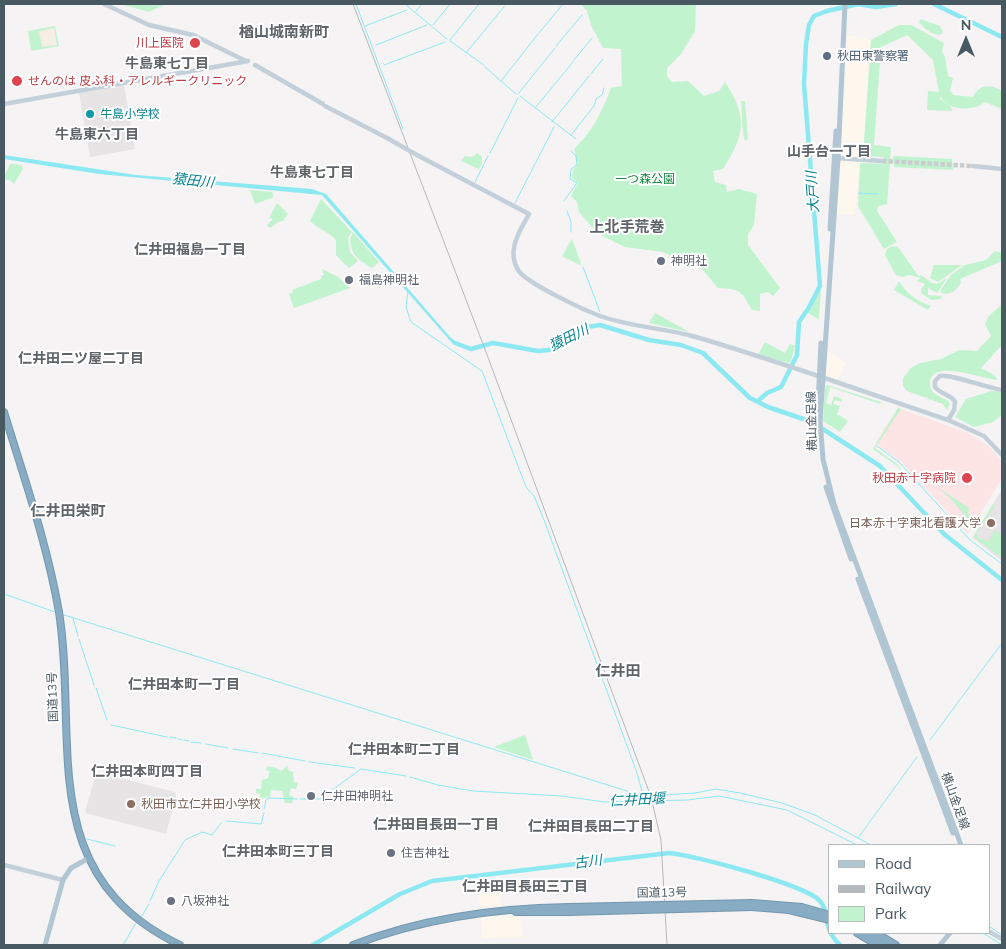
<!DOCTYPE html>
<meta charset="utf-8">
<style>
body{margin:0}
#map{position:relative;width:1006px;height:949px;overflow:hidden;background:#f5f3f3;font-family:Mulish,sans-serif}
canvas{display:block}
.frame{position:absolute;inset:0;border:5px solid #495962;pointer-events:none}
.legend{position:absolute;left:828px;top:844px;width:162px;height:90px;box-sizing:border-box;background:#fff;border:1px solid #b6bdc0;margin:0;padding:6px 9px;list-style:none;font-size:15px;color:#495962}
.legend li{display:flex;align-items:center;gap:10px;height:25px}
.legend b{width:25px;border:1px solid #b6bdc0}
.north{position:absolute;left:941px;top:15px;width:50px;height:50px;-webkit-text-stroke:4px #fff;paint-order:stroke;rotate:0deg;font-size:14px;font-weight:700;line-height:20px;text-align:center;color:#495962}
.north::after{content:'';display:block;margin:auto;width:18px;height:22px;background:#495962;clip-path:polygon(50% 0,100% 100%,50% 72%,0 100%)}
</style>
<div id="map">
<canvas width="1006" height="949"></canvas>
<div class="frame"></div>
<ul class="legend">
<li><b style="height:6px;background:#b1c6d2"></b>Road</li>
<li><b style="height:6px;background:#b4b9bd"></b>Railway</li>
<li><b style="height:14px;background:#c1f3ce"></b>Park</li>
</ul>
<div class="north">N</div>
</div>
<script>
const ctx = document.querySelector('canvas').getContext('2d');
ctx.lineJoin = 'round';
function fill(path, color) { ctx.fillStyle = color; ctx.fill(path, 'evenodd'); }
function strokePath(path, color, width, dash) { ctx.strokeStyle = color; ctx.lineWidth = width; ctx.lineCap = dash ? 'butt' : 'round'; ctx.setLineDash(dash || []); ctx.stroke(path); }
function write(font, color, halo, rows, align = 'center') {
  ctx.font = font + ' Mulish,"Noto Sans JP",sans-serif'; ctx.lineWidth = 4; ctx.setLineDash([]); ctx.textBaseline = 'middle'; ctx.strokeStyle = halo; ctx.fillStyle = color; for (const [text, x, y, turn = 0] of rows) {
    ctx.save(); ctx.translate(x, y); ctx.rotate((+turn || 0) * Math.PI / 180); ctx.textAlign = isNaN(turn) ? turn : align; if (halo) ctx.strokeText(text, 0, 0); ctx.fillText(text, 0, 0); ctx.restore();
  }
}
fill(new Path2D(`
 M848,35l23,5 -8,123h-3l-5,52 -18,-1z
 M828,351l18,12 -9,17 -11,-5z
 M500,888l1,18 -21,1 -2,-18z
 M480,916l41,1 3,20 -42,1z`), '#fdf7ee');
fill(new Path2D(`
 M124,85l11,64 -45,8 -11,-64z
 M1002,489v72l-29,-23z
 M96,772l79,20 1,4 -10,38 -81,-21z`), '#e6e4e5');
fill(new Path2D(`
 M898,408l70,25 21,13 13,16v16l-34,56 -67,-72 -26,-19z`), '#fde5e5');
fill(new Path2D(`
 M121,4h45l-17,8z
 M581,4h115l-1,27 -14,23 -14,14v8l5,6 16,-1 16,15 15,-5 6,-9c23,35 20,53 -2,87l-10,2 2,11 11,3 1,7 12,-3 18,5 -3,31 -6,9v11l32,43 -7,8 -5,-4 -8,2v17l-8,-1c-11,-18 -9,-21 -34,-22l-15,-18 -41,-18 -37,-5 -27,-13 -19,-22 -2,-10 -6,-6 7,-13 -6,-5 1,-8 5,-6 -4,-15c19,-19 27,-35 37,-61l11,-2 -1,-37 -18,-1 -12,-23 -4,-14z
 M921,19l19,7 3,6 -3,3c-8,0 -17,-7 -21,-13z
 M899,25h12l33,18 -2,9 3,5 3,19 5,2 -3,13 4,4 19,2c6,-13 18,-13 29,-6v18l-17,-7c-13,10 -37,9 -45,-6v3l11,8 1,4 -25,-1 1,-19 11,1 -6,-32 -26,-25 -26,12 -7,98 17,2 -4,57 -9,2 -1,5 20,31 -13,7 -26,-43 2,-43 23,1v-7l-20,-1 8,-116z
 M55,26l4,20 -28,5 -3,-20z
 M741,101h4l3,38 -3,2c-4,-13 -2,-27 -4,-40z
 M477,153l5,4v6l-3,6 -18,-8 4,-5 8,1z
 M895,156l57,3 1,11 -59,-3 -1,-10z
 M10,164l12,1 1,4 -9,15 -4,-4h-4l-2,-3z
 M250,190l22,2 2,5 -19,7z
 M321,199l31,33 -4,5 2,15 8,9 -9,7 -13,-13v-15c-5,-7 -18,-11 -26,-19z
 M277,203l11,11 -5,7 -5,1 -8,6 -3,-3 6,-6 -4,-1z
 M353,232l26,30 -7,6c-15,-10 -20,-11 -22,-29z
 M572,239l9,24 -1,2 -18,-9z
 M892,246l6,1 21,30 2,-2 11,8 5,1 10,-6 -10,15 -9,-5v7l14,1 -1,3 -10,1 -10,-7v-4l4,-5 -8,-3 3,-3 -10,-3 -7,2 -7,-2 -11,-20 2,-6z
 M995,251l7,2v8l-42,18 1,4c-4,7 -12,13 -20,10l1,-2h-2l11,-16 14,-10 21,-5z
 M934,265h28l-24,17 -8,-4z
 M322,269l16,8 12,11 -56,20 -5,-14 4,-1 -1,-3 29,-11v-3l3,-1z
 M899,281c7,12 19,21 32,25l-3,4 -34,-20z
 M821,287l-2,31 -1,1 -10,-6z
 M1002,304v41l-21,23 13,7 4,5c-17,-1 -59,-19 -67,-2 -2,5 -1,11 3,15 4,4 12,5 16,10l-3,7 -4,-6 -36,-13 -4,-5v-8l8,-10 9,-5 21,-4 18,-9 18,1 14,-15 -6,-12 3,-7z
 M655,313l34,19 -40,-9z
 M765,342l20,11 5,-9 5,2 -4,15 -3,2 -30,-8z
 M827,385l54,17 -1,2 -50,-17 -4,16 5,2 3,-9 8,3v3l-7,-2 -2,4 7,2 -3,8 11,7 -8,11 -17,-11 2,-34z
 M991,391l11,1v23l-9,7 -19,5 -19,-10 11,-18z
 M898,408l3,1 -26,39 22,16 19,23 -20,-22 -23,-16z
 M937,487l32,21 -1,5 5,6 -3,3 -19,-23z
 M993,504l2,1 -19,30 3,4 10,2 6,-11 7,5v23l-29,-21z
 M525,735l8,25 -39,-13z
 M267,766l9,2 5,3 6,-5 1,4 5,2 1,10 4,1 -2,6 -5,-1 -2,7 4,2 -1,6h-7l-3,-12 -11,-1 -1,7 -10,1v-4l-4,-1v-4h5l1,-9 6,-2 2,-7 -4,-1z`), '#c1f3ce');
fill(new Path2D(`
 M54,28l3,17 -15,2 -3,-16z`), '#f5eee4');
fill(new Path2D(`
 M4,155l132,20 176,14 14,5 124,143 13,10 -10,-3 -131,-149 -223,-21 -95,-15z`), '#8ce9f2');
strokePath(new Path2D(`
 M356,4l47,125
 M405,4l42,35
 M505,5l1,-1
 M416,11l6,-7
 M433,25l17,-21
 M365,26l42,-16
 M539,33l24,-29
 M450,40l29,-36
 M450,41l34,24
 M376,45l51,-20
 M556,46l26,-31
 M466,53l38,-46
 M574,60l18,-22
 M384,65l61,-23
 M485,67l31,27
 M591,74l12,-15
 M501,81l37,-47
 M518,94l37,-46
 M520,96l56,43
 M535,108l38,-46
 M552,122l37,-46
 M571,135l23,-29 2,-7 6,-4 2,-7
 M490,153l28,-55
 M475,182l13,-26
 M858,193l20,1
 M564,201l13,-18 -7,-4 1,-10 6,-4 -1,-9 -5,-5
 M515,203l39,-76
 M567,211l4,11v10
 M583,267l17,45
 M408,291l-2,16 5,15 71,49 44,116 8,9 10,24 93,253 6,22
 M600,325v-1
 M877,446l22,16 71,78 32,24
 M4,594l51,18
 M61,614l582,182 52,-3 21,-4 24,4 42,10 33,12 56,30
 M73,618l5,18
 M79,639l15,46
 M96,688l11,32
 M111,725l56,12
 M170,737l6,1
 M178,739l4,1
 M184,740l5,1
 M930,740l72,-97
 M191,742l10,1
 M206,744l22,4
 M233,749l25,4
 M262,753l43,8
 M309,762l46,6
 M410,777l28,8 35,6 89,5 42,6 83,-2 32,-4 68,14 70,35
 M300,799h20l41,-30 45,7
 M264,809l2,-9 3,-2 28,1
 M227,821l34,3 3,-11
 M858,838l59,-81
 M87,839l28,7
 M150,901l9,-20 26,-41 17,-8 10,3 9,-12
 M142,916l7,-12
 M990,927l12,8
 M983,933l19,12
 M123,945l13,-22`), '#8ce9f2', 1);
strokePath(new Path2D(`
 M934,4l68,33
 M455,343l16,6 22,-6 45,8 11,-1 38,-23 13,-2 49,15 32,5 22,8 47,45 18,9 44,15 68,44 64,68 58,46
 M758,401l9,-8 14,-6 16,-32 2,-33 9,-13 12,-23 -16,-202 2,-40 3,-19 5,-9 13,-5 31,-7 18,3 20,-3
 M313,945l87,-51 32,-13 237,-28c25,2 137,32 151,48 11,13 1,26 20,44`), '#8ce9f2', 4.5);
strokePath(new Path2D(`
 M882,161l91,5`), '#cacccf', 4.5, [4.5, 2]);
const highway = new Path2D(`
 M4,412c20,66 43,131 55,200 20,128 -26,262 121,333
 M752,903l50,4 28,8
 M752,907l37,3 41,10
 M516,912h52
 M857,933l20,12
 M867,933l18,12
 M876,933l20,12
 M353,945c70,-27 141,-37 216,-38`);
strokePath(highway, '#7397af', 8);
strokePath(new Path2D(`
 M104,4l45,21 44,10 53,26
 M255,65l68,39
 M4,104l244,-43
 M325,106l62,32
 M417,155l112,59c-9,17 -23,36 -11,56 8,13 66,40 82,46 31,11 65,12 96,21 85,25 169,55 252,83l36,16 18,19
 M836,158l46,3
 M973,166l29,3
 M948,420l6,-10 1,-8c-4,-8 -14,-7 -20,-15v-6l5,-5c9,-3 47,12 62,14
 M4,865l59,15
 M990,932l12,7`), '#c3d0da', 4.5);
strokePath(new Path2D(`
 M845,4l-7,155 -18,262 3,38 11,45 127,341
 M830,229l6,-98
 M817,424l4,-81
 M826,487l25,72
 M858,579l95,254
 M45,945l18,-65 8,-12 18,-10
 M940,945l10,-12`), '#b1c6d2', 5);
strokePath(highway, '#88acc3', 6);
strokePath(new Path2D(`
 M353,4l133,348 165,445 10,43 6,105`), '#b4b9bd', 1);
const highwayBridge = new Path2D(`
 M569,907l183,-4
 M568,912l184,-5`);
strokePath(highwayBridge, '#7397af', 8, []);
strokePath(new Path2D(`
 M387,138l30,17`), '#c3d0da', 4.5);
strokePath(highwayBridge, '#88acc3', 6);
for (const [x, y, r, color] of [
 [195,43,6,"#e0444e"],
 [827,56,5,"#5c6f8a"],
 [17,81,6,"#e0444e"],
 [90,114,5,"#0f9aa8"],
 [661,261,5,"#6b7280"],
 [349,280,5,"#6b7280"],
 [967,478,6,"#e0444e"],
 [991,523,5,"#8d6e63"],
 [311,796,5,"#6b7280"],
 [131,804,5,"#8d6e63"],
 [391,853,5,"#6b7280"],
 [171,901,5,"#6b7280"]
]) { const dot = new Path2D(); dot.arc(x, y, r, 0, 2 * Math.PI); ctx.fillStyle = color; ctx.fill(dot); strokePath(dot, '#fff', 2); }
write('12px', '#be3a42', '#fff', [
 ["川上医院",184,43],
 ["せんのは 皮ふ科・アレルギークリニック",28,81,"left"],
 ["秋田赤十字病院",956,478]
], 'right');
write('12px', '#4e5e75', '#fff', [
 ["秋田東警察署",837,56]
], 'left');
write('12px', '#0d838f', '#fff', [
 ["牛島小学校",100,114]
], 'left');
write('12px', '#13843e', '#fff', [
 ["一つ森公園",645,179]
]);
write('12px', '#5b616d', '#fff', [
 ["神明社",671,261],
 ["福島神明社",359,280],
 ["仁井田神明社",321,796],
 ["住吉神社",401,853],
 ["八坂神社",181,901]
], 'left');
write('12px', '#495962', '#fff', [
 ["横山金足線",812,421,-91],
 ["国道13号",53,697,-92],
 ["横山金足線",955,801,70],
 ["国道13号",662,893,-1]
]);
write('12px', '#785e54', '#fff', [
 ["日本赤十字東北看護大学",981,523],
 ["秋田市立仁井田小学校",141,804,"left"]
], 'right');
write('bold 14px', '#5e6468', '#fff', [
 ["牛島東七丁目",167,64],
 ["牛島東六丁目",97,135],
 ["山手台一丁目",829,152],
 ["牛島東七丁目",312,173],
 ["仁井田福島一丁目",190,250],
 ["仁井田二ツ屋二丁目",81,359],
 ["仁井田本町一丁目",184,685],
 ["仁井田本町二丁目",404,750],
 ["仁井田本町四丁目",147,772],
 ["仁井田目長田一丁目",436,825],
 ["仁井田目長田二丁目",591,827],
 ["仁井田本町三丁目",278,852],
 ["仁井田目長田三丁目",525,887]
]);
write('italic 14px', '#07838f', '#fff', [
 ["猿田川",193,181,6],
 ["大戸川",813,192,-94],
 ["猿田川",569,338,-26],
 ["仁井田堰",637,800,-3],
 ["古川",588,862,-7]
]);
write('bold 15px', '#5e6468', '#fff', [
 ["楢山城南新町",284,32],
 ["上北手荒巻",627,227],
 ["仁井田栄町",68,511],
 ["仁井田",618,671]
]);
</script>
